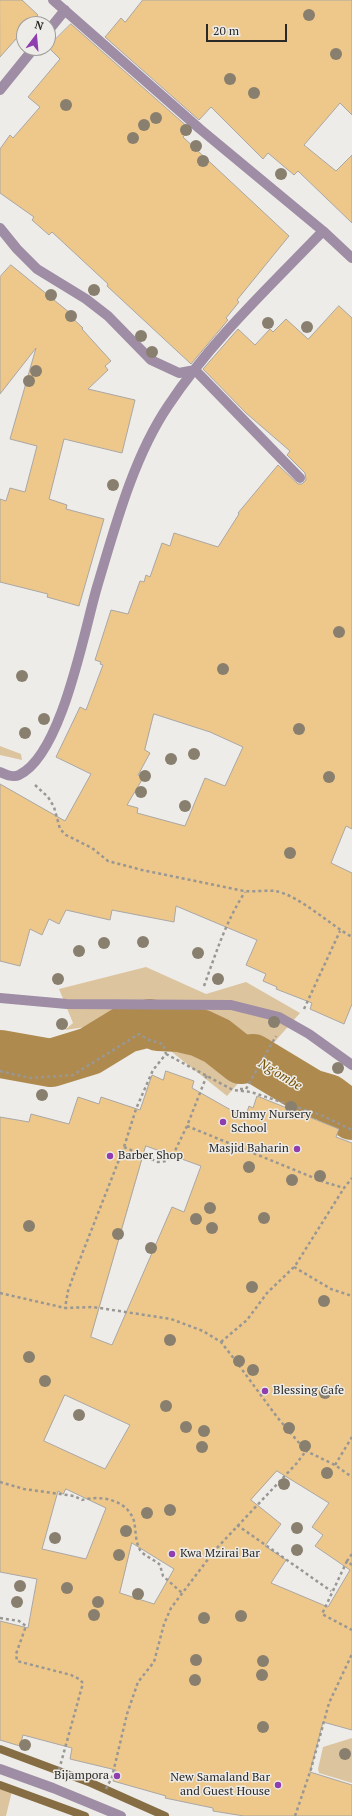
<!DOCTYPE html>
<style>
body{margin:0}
#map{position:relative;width:352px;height:1816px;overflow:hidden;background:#eeece8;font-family:"PT Serif",serif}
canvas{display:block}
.north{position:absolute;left:16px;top:16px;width:40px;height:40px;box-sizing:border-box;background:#eeece8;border:1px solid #a09e9b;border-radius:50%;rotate:16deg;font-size:11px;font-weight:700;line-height:16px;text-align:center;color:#2a2927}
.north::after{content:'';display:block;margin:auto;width:14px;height:18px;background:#8e3eae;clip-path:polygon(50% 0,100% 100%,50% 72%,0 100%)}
.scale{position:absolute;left:206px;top:24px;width:81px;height:18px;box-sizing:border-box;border:2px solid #2a2927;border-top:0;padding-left:5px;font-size:12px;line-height:14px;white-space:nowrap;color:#2a2927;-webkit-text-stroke:3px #eeece8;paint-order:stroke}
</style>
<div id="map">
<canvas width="352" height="1816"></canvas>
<div class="north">N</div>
<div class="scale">20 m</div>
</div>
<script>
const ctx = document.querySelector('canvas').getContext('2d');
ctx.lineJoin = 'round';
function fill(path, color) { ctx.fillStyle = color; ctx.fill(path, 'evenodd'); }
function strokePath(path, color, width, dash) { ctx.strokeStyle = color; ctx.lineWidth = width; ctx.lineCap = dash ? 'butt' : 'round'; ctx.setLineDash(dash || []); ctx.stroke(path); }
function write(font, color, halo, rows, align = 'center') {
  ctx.font = font + ' "PT Serif",serif'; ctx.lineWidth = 3; ctx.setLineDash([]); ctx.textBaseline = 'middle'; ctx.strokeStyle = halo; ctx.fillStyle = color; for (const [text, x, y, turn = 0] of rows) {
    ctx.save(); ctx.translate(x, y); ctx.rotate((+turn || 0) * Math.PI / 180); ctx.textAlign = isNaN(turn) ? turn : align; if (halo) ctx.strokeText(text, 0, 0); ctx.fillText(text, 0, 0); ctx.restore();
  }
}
fill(new Path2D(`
 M0,746l21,8 1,6 -22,-5z
 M146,967l60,27 40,-12 54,31 -73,83 -60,-48 -5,-32 -97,14 8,-7 -14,-34z
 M352,1738v45l-33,-10 -1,-4 5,-22z
 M0,1782l13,5 -7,29h-6z`), '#dcc49f');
strokePath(new Path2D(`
 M0,1749l91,34 74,33
 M0,1785l85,31`), '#866d43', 8);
strokePath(new Path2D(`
 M0,1054l51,9 39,-12 36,-22 24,-6 8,4 21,1 21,5 17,8 24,19 12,-2 58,35 17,5 24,18`), '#ae8a4f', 48);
const building = new Path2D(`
 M0,0h22l16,15 -8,9h-6v6l-24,27z
 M143,0h209v115l-12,-12 -36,42 32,26 16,-16v68l-54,-52 -4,4 -26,-22 -5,6 -52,-52 -12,13 -94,-83 16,-19 4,4z
 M71,24l119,105 -7,8 106,99 -52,64 2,2 -13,16 2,2 -37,44 -84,-78 1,-2 -56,-52 -3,3 -17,-15 2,-3 -34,-24v-44l10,-14 3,3 27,-31 -12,-10 32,-38 -12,-12z
 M11,265l59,48 -1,2 14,13 -1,1 29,32 -6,5 3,4 -20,19 47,11 -13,53 -58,-14 -15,60 18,6 -1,4 38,10 -25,87 -32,-9 1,-3 -48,-12v-83l6,2 4,-13 15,4 12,-46 -27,-7 26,-91 -36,46v-117z
 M339,306l13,12v511l-6,-3 -15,37 21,10v131l-8,20 -34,-15 2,-6 -36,-14 1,-2 -14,-6 3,-7 -20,-9 11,-25 -81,-34 -2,16 -62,-12 -2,10 -44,-10 -7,14 -10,-5 -7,16 -12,-6 -10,37 -20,-5v-177l65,37 26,-47 -35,-17 24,-50 6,3 17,-45 -3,-1 1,-2 -6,-2 16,-50 17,4 12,-33 4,1 2,-7 4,2 12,-34 8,3 4,-13 44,14 21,-33 -1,-1 40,-48 20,19h4l4,-4 -1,-7 -18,-18 3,-4 -44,-38 -43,-44 35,-40 17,16 15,-16 3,3 13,-13 22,20zM154,714l56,18 33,15 -18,39 -20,-8 -20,48 -48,-13 1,-5 -11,-3 16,-27 -5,-3 12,-22 -5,-3z
 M166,1071l28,10 -2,7 53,30 4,-12 4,2 4,-12 82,33 -3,8 16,6v587l-29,-8 -13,50 42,13v31h-108l-31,-5v-3l-48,-10 1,-2 -53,-15 3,-11 -46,-11 2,-11 -49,-13 -3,11 -20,-6v-119l28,7 9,-49 -37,-7v-455l29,5 2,-8 38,10 9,-27 21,7 2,-7 39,13 12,-35 11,5zM146,1146l55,20 -17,46 -12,-5 -60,138 -21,-8zM65,1395l65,30 -25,44 -61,-28zM277,1471l52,32 -17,24 11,8 -8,11 35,24 -22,37 -57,-24 15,-23 -21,-14 16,-22 -30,-24zM66,1489l40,19 -20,51 -44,-10 16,-58 5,3zM132,1543l42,26 -20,35 -34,-11z`);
fill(building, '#eec88b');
strokePath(building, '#a9a6a3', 1);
strokePath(new Path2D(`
 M35,785l13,12 6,10 6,22 6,6 26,13 16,13 34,9 102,21c10,1 21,-1 31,0 24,4 55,34 77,46
 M204,986c12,-33 22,-65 41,-94
 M304,1009l36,-78
 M166,1054l67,36 18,2 70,23 31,15
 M0,1071l30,7 43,-3 66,-41 10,6 14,4 3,10 -13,16 -17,39 -12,38 -51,130 -5,14 -3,17
 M240,1089h6l30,-53
 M187,1126l137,56 20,6 8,-10
 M124,1147l34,15 8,-1 6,-4 15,-31 20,-51
 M294,1267l37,22 21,7
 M0,1293l65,15 28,-1 78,12 32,12 18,11 14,18 42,57 29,34 29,14 17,12
 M221,1342l26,-22 20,-27 28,-27 49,-78
 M335,1465l17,-28
 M0,1482l24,7 50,7 8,4c18,-5 45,-1 52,21 2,9 1,20 6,29 4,6 15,10 20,15l3,11 19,17
 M237,1525l94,66
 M352,1554l-5,7 5,4
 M347,1561l-25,53 30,16
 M0,1618l19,3 7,5 -10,28 1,7 54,14 8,4 4,4 -24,87
 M106,1789l6,-12 15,-63 11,-32 16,-20 10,-38 7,-16 44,-58 81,-86 10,-13
 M295,1816l16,-47 18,-66 23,-49`), '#999794', 2.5, [3, 3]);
strokePath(new Path2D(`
 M53,0l147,129 123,102 29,27
 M48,31l17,-21
 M0,90l34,-42
 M0,228l17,21 20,20 49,30 22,17 43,44 28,13 16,-3 105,108
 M0,772c6,3 13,6 19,3 43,-20 65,-144 78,-188 18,-60 36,-129 71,-181 43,-65 101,-119 155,-175
 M0,998l67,6 164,1 48,12 30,17 43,31
 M0,1769l53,19 68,28`), '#9e8da5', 10);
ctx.fillStyle = '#897f6e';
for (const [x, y] of [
 [309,15],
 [336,54],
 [230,79],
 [254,93],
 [66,105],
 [156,118],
 [144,125],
 [186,130],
 [133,138],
 [196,146],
 [203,161],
 [281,174],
 [94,290],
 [51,295],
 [71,316],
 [268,323],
 [307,327],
 [141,336],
 [152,352],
 [36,371],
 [29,381],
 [113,485],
 [339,632],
 [223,669],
 [22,676],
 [44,719],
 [299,729],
 [25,733],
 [194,754],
 [171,759],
 [145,776],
 [329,777],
 [141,792],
 [185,806],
 [290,853],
 [143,942],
 [104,943],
 [79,951],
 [198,953],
 [58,979],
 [218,979],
 [274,1022],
 [62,1024],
 [338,1068],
 [42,1095],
 [291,1107],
 [249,1167],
 [320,1176],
 [292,1180],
 [210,1208],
 [264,1218],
 [196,1219],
 [29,1226],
 [212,1228],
 [118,1234],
 [151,1248],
 [252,1287],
 [324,1301],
 [170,1340],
 [29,1357],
 [239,1361],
 [253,1370],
 [45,1381],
 [325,1393],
 [166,1406],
 [79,1415],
 [186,1427],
 [289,1428],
 [204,1431],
 [305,1446],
 [202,1447],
 [327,1473],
 [284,1484],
 [170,1510],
 [147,1513],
 [297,1528],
 [126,1531],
 [55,1538],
 [297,1550],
 [119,1555],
 [20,1586],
 [67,1588],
 [138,1594],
 [17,1602],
 [98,1602],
 [94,1615],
 [241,1616],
 [204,1618],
 [196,1660],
 [263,1661],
 [262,1675],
 [195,1680],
 [263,1727],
 [25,1745],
 [345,1754]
]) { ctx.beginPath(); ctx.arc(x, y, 6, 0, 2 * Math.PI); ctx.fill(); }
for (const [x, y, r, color] of [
 [223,1122,4,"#8e3eae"],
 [297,1149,4,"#8e3eae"],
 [110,1156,4,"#8e3eae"],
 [265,1391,4,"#8e3eae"],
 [172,1554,4,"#8e3eae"],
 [117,1776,4,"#8e3eae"],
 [278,1785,4,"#8e3eae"]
]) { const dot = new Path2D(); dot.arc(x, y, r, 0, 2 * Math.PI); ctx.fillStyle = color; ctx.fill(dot); strokePath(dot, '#eeece8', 1.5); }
write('12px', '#2a2927', '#eeece8', [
 ["Ummy Nursery",231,1115],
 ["School",231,1129],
 ["Masjid Baharin",289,1149,"right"],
 ["Barber Shop",118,1156],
 ["Blessing Cafe",273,1391],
 ["Kwa Mzirai Bar",180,1554],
 ["Bijampora",109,1776,"right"],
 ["New Samaland Bar",270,1778,"right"],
 ["and Guest House",270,1792,"right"]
], 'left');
write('italic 13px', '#734f00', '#eeece8', [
 ["Ng'ombe",280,1075,31]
]);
</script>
